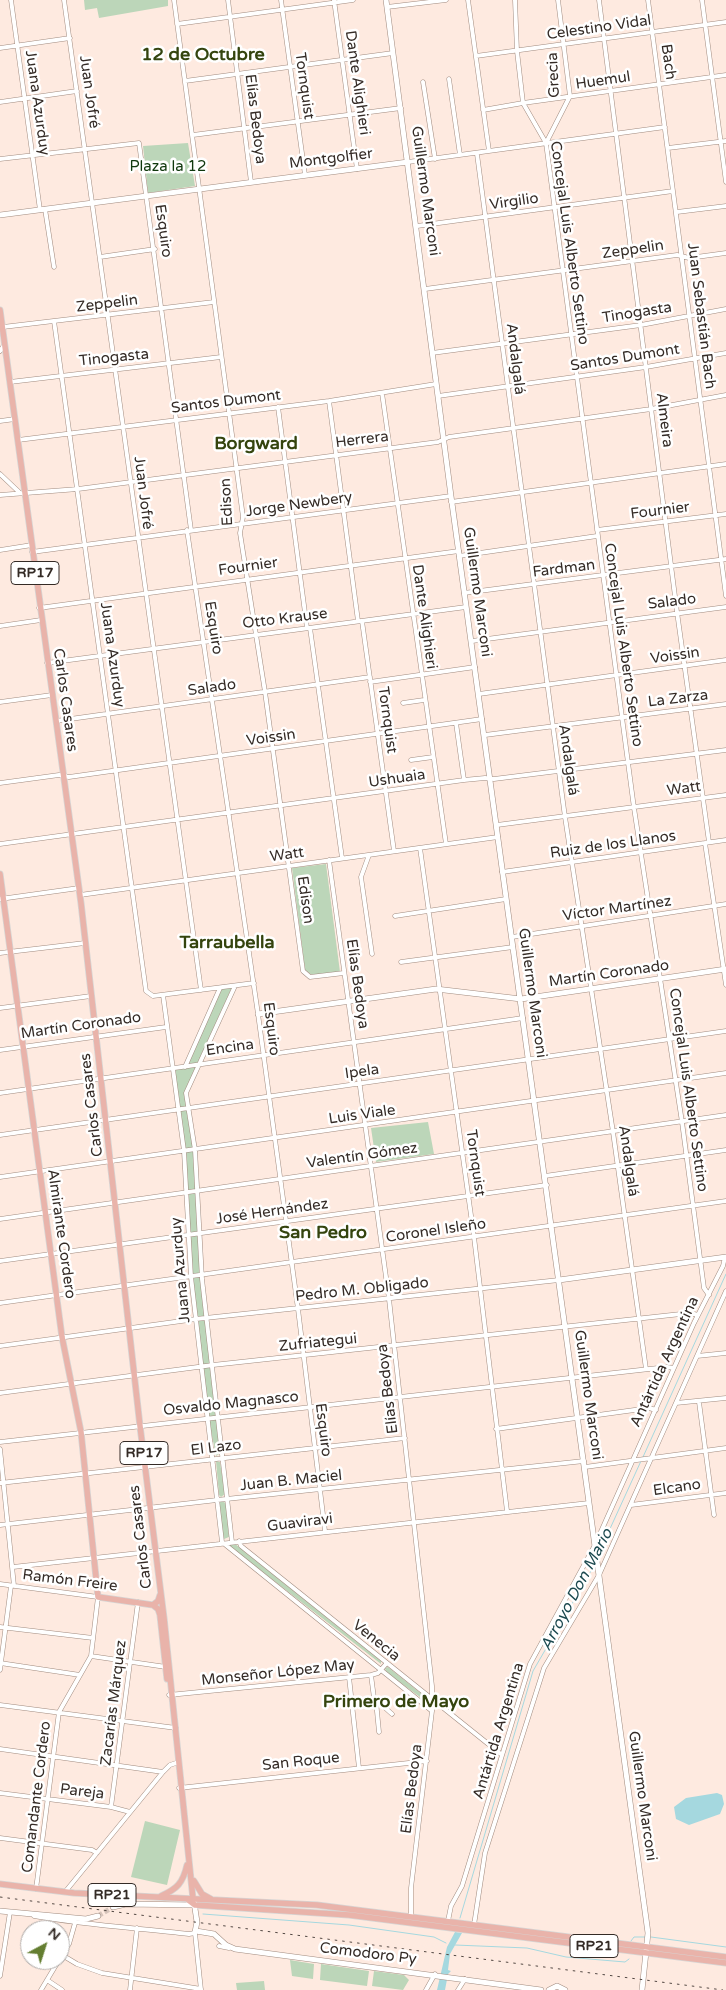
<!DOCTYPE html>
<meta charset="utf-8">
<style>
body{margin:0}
#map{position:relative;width:726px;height:1990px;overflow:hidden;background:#feeae0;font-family:"Varela Round",sans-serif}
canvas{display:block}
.north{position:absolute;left:20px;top:1920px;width:50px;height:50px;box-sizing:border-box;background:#fff;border:1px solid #aeaaa8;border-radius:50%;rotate:40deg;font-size:14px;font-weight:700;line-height:20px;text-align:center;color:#342b26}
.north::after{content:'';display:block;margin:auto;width:18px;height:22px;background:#647e31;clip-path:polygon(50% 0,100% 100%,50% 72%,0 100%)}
</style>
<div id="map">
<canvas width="726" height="1990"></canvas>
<div class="north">N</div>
</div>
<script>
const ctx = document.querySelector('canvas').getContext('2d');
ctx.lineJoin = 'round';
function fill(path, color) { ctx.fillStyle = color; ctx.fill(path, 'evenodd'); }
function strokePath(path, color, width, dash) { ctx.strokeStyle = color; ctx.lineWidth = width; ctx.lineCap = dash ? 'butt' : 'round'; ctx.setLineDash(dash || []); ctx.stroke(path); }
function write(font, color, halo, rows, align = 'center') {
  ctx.font = font + ' "Varela Round",sans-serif'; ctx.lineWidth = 5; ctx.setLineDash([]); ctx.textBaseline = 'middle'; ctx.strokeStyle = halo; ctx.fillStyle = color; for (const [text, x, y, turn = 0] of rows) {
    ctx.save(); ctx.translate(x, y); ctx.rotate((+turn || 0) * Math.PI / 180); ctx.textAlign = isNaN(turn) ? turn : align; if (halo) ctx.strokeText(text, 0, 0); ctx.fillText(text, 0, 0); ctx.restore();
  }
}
fill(new Path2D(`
 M84,0h84v6l-69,12 -2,-10 -12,2z
 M188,143l7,43 -47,7 -5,-47z
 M326,864l14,108 -28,3 -7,-5 -13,-102z
 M233,985l-49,108 9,57 7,126 17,141 2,37 -3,2 -8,-40 -15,-140 -9,-127 -11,-80 12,-2 4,-4 31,-75z
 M428,1122l6,32 -58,8 -5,-34z
 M216,1461l4,1 5,32 -4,3 -2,-2z
 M221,1501l5,2 3,34 -5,2 -2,-2 -3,-33z
 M234,1543l147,118v3l-153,-119z
 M388,1667l40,32v4l-42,-31 -1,-4z
 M145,1821l35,9 -13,55 -36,-8z
 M290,1960l24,4 -1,15 -21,-3z
 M321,1964l48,7 -2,15 -47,-6z
 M374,1971l30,4 5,5 -6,10 -31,-4z
 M264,1981l1,9h-28l-1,-7z`), '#bcd6b9');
fill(new Path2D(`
 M717,1793l5,2 2,9 -4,10 -31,11 -13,-6 -2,-12 12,-9z
 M455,1932l7,1 -12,21 -2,16 3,1 -3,3 -3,16h-8l10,-43z`), '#a5d8df');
strokePath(new Path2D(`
 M643,1457l83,-183
 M598,1555l43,-94
 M203,1914l146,11 85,12 12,6
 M460,1918l73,-247 62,-107
 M651,1937l75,10
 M631,1941l3,-4h11
 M455,1945l72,3 39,9 59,5 4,-3`), '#a5d8df', 1);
strokePath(new Path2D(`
 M98,1916l15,-9`), '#d6c4bb', 5, [5, 2.5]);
const street = new Path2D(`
 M11,0l29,210
 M64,0l137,990
 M174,0l69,517 -3,16 25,159 38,279 7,6 34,-4
 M228,0l23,182
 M281,0l24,175
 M334,0l23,169
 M468,0l21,151
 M515,0l2,51 6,52 23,40 88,665 48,314 22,166 5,7
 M599,0l78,612 32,230
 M648,0l78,596
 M702,0l24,182
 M387,7l59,-7
 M177,24l176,-24
 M0,48l70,-10
 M476,56l250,-34
 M449,79l11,76
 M185,81l208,-28
 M423,82l12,77
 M0,102l77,-11
 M483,110l40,-7 203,-28
 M193,135l208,-27
 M546,143l24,-47 -12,-96
 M668,148l58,-7
 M477,154l88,663 48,315 33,237
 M0,159l139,-16 52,387
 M408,162l257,-35
 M45,209l9,58
 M677,212l49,-6
 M417,226l256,-35
 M100,257l55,-8
 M425,289l252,-34 12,3 37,-5
 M54,321l92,670 7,5 101,-13
 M3,327l211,-25
 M0,351l5,-7
 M432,353l209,-28 85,-16
 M10,382l211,-25
 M382,393l64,451
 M438,396l208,-29 80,-14
 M329,401l29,220
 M278,407l29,221
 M0,421l15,-2
 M18,440l311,-39 107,-17
 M0,474l19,18
 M0,495l78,-6 360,-47 11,-5 202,-28 75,-14
 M451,502l275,-38
 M187,530l71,484 40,295 27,222
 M597,530l129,-16
 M0,550l32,-5
 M32,552l419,-56
 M459,556l138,-20
 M464,593l262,-34
 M39,608l420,-57
 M362,621l32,230
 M0,626l41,-6
 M310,628l32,230
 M472,641l254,-34
 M47,663l419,-56
 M370,682l105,-15
 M479,694l247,-34
 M0,702l52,-7
 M403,703l21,-3
 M56,721l314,-44
 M456,723l8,57
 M485,735l241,-31
 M411,760l22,-3
 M0,783l59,-8 10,2 413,-58
 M497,825l229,-30
 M705,843l21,142
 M0,844l464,-64 21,-2 9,1 232,-29
 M420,848l54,389 33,274
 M369,855l-8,22 11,77
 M329,860l60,439 43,387v25l-21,177v28
 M502,872l224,-32
 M80,895l418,-58
 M0,899l79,-11
 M395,916l111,-17
 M512,937l214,-33
 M0,953l85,-10
 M401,962l112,-15
 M163,995l21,156 7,126 31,265 210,169
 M0,1008l91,-12
 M0,1050l166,-23
 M185,1067l35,-79
 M0,1093l523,-75
 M0,1135l726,-104
 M545,1176l181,-26
 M0,1177l726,-104
 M0,1219l726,-104
 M0,1261l547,-76
 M0,1303l726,-102
 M0,1346l196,-27 363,-39
 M697,1356l29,-3
 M0,1393l213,-28 477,-52 8,2
 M699,1402l15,113
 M676,1403l50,-5
 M496,1429l153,-21 7,2
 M0,1442l667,-75 7,1
 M0,1449l14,137
 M585,1467l141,-19
 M0,1483l405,-45
 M631,1505l95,-12
 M0,1525l217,-25 367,-39
 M239,1541l2,5 261,209
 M232,1542l-30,-263 -7,-129 -9,-57 49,-107
 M13,1567l576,-64
 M0,1584l98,13 -7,59 -32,56 -23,177
 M0,1627l93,11
 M91,1656l75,11
 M0,1663l80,12
 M0,1670l11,-84
 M371,1675l3,23 18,16
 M349,1677l10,91
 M169,1695l202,-20 7,-2 8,-9
 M376,1701l3,31
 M0,1705l176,23
 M0,1749l163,23
 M179,1788l248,-27
 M0,1793l111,14 19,5
 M111,1807l27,-205
 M0,1838l92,12 5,3
 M65,1892l98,-120 7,-7 6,-2
 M34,1916c51,9 103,12 155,18l6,-1 6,57
 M448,1921l3,-15 11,-20 68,-222 65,-119 99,-222 29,-57 2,-9
 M474,1925l11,-72 59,-185 55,-93 127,-284
 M219,1946l10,2
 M62,1955l15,9 25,9 99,16
 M60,1958l9,-14 6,-21
 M0,1976l10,-64
 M47,1980l15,10
 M41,1990l18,-30
 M130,1990l7,-62
 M426,1990l9,-16
 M458,1990l7,-11`);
const secondary = new Path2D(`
 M386,0l65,496 197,1437 -6,57
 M0,215l408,-53
 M258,1014l178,-25 85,10 205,-30
 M559,1280l167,-23
 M194,1902l3,20 -2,10
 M113,1907l13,-3 69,1
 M0,1911l86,8 12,-3
 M196,1931l18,3 12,11 9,4 306,41
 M549,1990l8,-4 8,4`);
const primary = new Path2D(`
 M0,310l81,593 59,523 24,192 29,281
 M0,874l62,463 19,95 17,165 55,8 5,-4 2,-6
 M153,1605l5,4 2,6 7,64
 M194,1881l8,13 9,5
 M0,1884l74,9 243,12 409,52
 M161,1896c16,-7 22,-13 26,-31
 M187,1899l8,6 154,10 377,48`);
strokePath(street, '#a18b7f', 5);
strokePath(secondary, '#a18b7f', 6);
strokePath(primary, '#d6d5d4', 7);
strokePath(street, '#fff', 4);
strokePath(secondary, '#fff', 5);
strokePath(primary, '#e9b3aa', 5.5);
strokePath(new Path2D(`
 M0,1897l723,93`), '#524742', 1, [2.5, 5]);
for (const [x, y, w] of [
 [35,573,48],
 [144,1453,48],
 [112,1895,48],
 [594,1946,48]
]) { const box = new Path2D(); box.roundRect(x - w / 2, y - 11.5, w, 23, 4); ctx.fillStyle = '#fff'; ctx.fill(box); strokePath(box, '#342b26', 1); }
write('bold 14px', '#342b26', null, [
 ["RP17",35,573],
 ["RP17",144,1453],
 ["RP21",112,1895],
 ["RP21",594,1946]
]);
write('15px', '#342b26', '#fff', [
 ["Celestino Vidal",599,28,-8],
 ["Bach",668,62,82],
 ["Grecia",554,75,-93],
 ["Huemul",603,81,-8],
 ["Dante Alighieri",357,83,82],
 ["Tornquist",304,86,82],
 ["Juan Jofré",89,92,82],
 ["Juana Azurduy",37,103,82],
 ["Elías Bedoya",255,119,83],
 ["Montgolfier",331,159,-7],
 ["Guillermo Marconi",425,191,82],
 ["Virgilio",514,202,-8],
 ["Esquiro",163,231,82],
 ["Concejal Luis Alberto Settino",569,243,82],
 ["Zeppelin",633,250,-8],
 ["Zeppelin",107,304,-7],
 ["Tinogasta",637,313,-9],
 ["Juan Sebastián Bach",701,316,83],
 ["Tinogasta",114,358,-6],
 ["Santos Dumont",625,358,-9],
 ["Andalgalá",515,359,83],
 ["Santos Dumont",226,402,-7],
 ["Almeira",664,420,83],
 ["Herrera",362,440,-7],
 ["Juan Jofré",143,493,83],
 ["Edison",227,502,-93],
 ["Jorge Newbery",299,505,-8],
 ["Fournier",660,511,-7],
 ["Fournier",248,567,-8],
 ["Fardman",564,569,-7],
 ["Guillermo Marconi",477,592,82],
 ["Salado",672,602,-7],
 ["Dante Alighieri",424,617,82],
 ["Otto Krause",285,619,-7],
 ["Esquiro",213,628,81],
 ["Concejal Luis Alberto Settino",623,645,82],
 ["Juana Azurduy",112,655,82],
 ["Voissin",675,656,-8],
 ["Salado",212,688,-8],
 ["La Zarza",678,699,-7],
 ["Carlos Casares",65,700,82],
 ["Tornquist",387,720,82],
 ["Voissin",271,738,-8],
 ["Andalgalá",568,760,82],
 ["Ushuaia",397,779,-8],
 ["Watt",684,789,-8],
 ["Ruiz de los Llanos",613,845,-8],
 ["Watt",287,855,-8],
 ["Edison",305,900,82],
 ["Víctor Martínez",617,909,-8],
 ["Martín Coronado",609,974,-8],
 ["Elías Bedoya",357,984,82],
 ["Guillermo Marconi",532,993,82],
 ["Martín Coronado",81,1026,-8],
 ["Esquiro",271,1029,83],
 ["Encina",230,1048,-8],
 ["Ipela",362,1072,-8],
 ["Concejal Luis Alberto Settino",688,1090,82],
 ["Carlos Casares",92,1105,-97],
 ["Luis Viale",362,1115,-8],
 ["Valentín Gómez",362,1156,-8],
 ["Andalgalá",628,1161,82],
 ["Tornquist",475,1163,82],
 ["José Hernández",272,1212,-8],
 ["Coronel Isleño",436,1231,-8],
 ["Almirante Cordero",61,1234,82],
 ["Juana Azurduy",181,1270,-95],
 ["Pedro M. Obligado",362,1290,-6],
 ["Zufriategui",318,1343,-6],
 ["Antártida Argentina",665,1362,-65],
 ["Elías Bedoya",388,1389,-97],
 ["Guillermo Marconi",588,1395,82],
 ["Osvaldo Magnasco",231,1404,-6],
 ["Esquiro",323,1430,83],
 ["El Lazo",216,1448,-7],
 ["Juan B. Maciel",291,1481,-6],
 ["Elcano",677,1488,-8],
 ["Guaviravi",300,1523,-7],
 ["Carlos Casares",141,1537,-97],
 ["Ramón Freire",70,1581,7],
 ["Venecia",376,1641,39],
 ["Monseñor López May",278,1673,-6],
 ["Zacarías Márquez",114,1703,-83],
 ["Antártida Argentina",499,1731,-73],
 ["San Roque",301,1762,-6],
 ["Elías Bedoya",412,1789,-83],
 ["Pareja",82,1792,7],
 ["Guillermo Marconi",642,1796,82],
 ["Comandante Cordero",37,1797,-83],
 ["Comodoro Py",368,1954,7]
]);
write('15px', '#10380d', '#fff', [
 ["Plaza la 12",168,167]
]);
write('italic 16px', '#1d4a50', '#fff', [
 ["Arroyo Don Mario",577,1590,-62]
]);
write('bold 18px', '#34440e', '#fff', [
 ["12 de Octubre",203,55],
 ["Borgward",256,444],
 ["Tarraubella",227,943],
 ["San Pedro",323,1233],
 ["Primero de Mayo",396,1702]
]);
</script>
